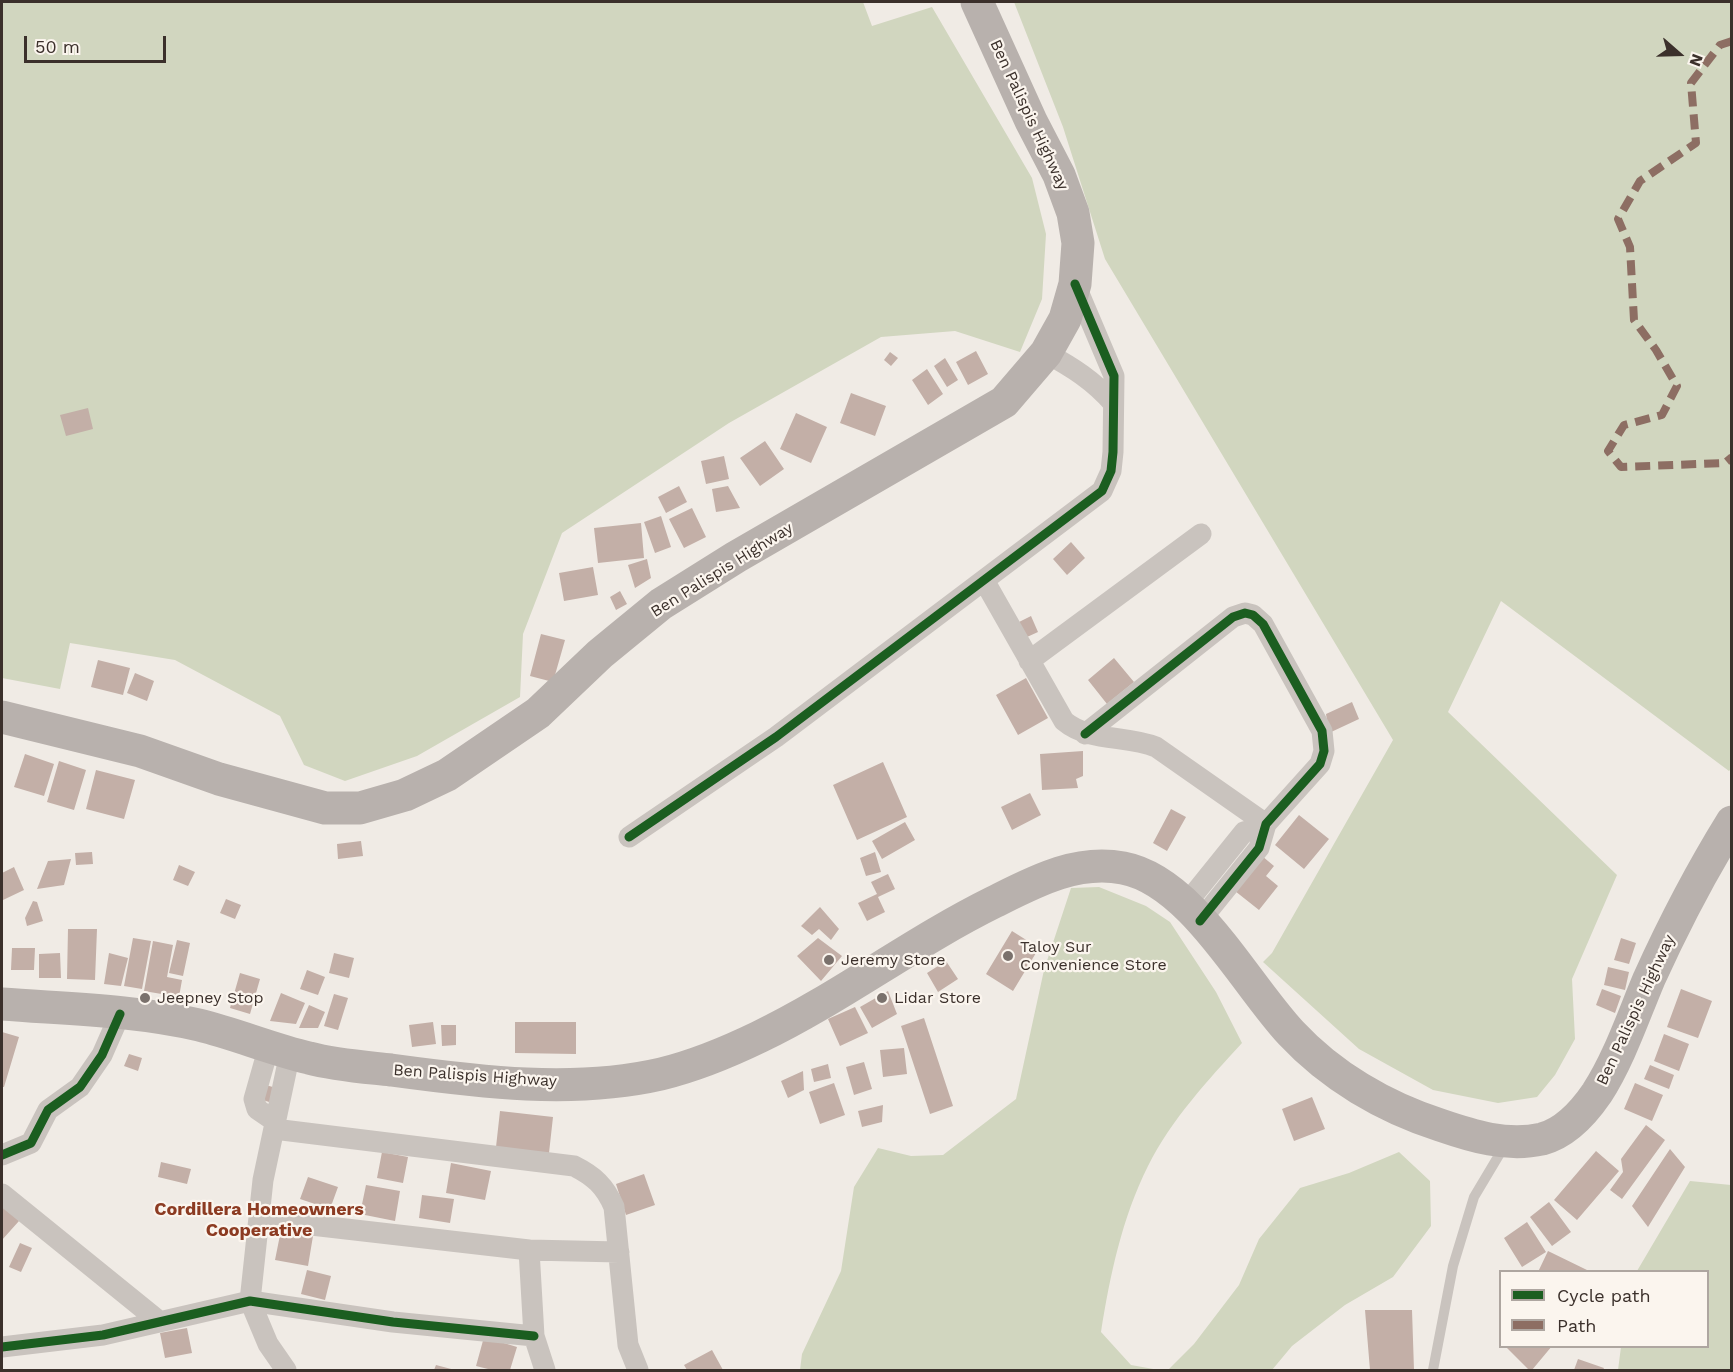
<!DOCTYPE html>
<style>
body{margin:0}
#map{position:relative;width:1733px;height:1372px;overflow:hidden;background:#f0ebe5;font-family:"Work Sans",sans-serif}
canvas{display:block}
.frame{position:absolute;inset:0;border:3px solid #3b302b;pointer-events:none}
.legend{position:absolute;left:1499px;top:1270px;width:210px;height:78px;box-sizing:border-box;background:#fbf5ee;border:2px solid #aea6a0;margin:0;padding:8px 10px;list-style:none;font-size:18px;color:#3b302b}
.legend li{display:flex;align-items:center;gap:12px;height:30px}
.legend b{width:30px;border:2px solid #aea6a0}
.north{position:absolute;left:1649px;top:24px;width:60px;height:60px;-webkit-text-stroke:4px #fbf5ee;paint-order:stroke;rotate:110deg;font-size:16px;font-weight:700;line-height:24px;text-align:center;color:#3b302b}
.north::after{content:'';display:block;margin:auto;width:21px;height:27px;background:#3b302b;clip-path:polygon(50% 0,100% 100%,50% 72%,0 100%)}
.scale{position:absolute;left:24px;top:36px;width:142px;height:27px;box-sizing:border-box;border:3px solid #3b302b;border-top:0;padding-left:8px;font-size:18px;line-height:21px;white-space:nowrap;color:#3b302b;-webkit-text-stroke:4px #fbf5ee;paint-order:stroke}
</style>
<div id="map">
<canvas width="1733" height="1372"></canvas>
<div class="frame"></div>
<ul class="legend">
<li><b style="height:8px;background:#1b5e20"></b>Cycle path</li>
<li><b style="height:8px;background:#8d6e63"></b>Path</li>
</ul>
<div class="north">N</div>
<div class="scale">50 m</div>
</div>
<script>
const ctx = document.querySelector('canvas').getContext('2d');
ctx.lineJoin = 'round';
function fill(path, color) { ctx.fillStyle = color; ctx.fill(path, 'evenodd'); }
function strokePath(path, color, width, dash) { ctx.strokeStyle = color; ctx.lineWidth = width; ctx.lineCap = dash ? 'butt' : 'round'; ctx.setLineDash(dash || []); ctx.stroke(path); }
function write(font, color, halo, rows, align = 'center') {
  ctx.font = font + ' "Work Sans",sans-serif'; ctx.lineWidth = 4.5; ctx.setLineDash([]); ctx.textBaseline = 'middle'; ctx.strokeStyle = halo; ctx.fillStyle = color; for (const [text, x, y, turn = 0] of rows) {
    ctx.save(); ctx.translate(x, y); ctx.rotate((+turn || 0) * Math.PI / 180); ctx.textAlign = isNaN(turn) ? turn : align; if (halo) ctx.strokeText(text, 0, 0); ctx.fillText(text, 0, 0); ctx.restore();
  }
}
fill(new Path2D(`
 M2,2h861l9,24 60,-19 100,171 14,56 -4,65 -22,53 -65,-21 -74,6 -152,86 -167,110 -39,101 -3,63 -103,59 -72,25 -41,-16 -24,-49 -105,-56 -105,-17 -10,46 -58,-11z
 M1014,2h717v767l-2,2 -228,-170 -53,111 169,163 -45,104 3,60 -20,36 -18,22 -39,6 -65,-13 -74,-41 -96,-87 9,-9 121,-213 -288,-481 -42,-132z
 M1099,887l47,19 24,16 46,70 26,51c-34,37 -71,77 -94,123 -26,52 -38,109 -47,166l30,33 28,5h-359l2,-16 39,-83 13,-84 24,-39 33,8 32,-1 73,-56 28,-129 27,-82z
 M1399,1152l31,29 1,45 -38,51 -48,28 -53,41 -20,24h-104l26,-26 45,-59 20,-46 41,-51 49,-15z
 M1690,1181l41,4v185h-113l3,-23 87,-1v-74l-71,-1z`), '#d1d6bf');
fill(new Path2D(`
 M976,351l12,23 -20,11 -12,-23z
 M890,352l8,6 -7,8 -7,-6z
 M945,358l13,22 -11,7 -13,-21z
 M927,369l16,25 -15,11 -16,-25z
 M851,393l35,13 -11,30 -35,-13z
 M88,408l5,21 -27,7 -6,-21z
 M796,413l31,14 -16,36 -31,-14z
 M765,441l19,28 -24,17 -20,-28z
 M724,456l5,23 -23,5 -5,-23z
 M679,486l8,16 -21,11 -8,-16z
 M728,486l12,22 -24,4 -4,-23z
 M692,508l14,29 -22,11 -15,-29z
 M661,516l10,31 -16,6 -11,-31z
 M641,523l3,35 -46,5 -4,-35z
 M1071,542l14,16 -18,17 -14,-16z
 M647,559l4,19 -16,10 -7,-23z
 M593,567l5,28 -34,6 -5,-28z
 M620,591l7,13 -11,6 -6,-13z
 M1031,616l7,16 -11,5 -8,-15z
 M541,634l24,6 -12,42 -23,-6z
 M1114,658l20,24 -27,22 -19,-24z
 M98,660l32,8 -7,27 -32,-8z
 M135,673l19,8 -7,20 -20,-8z
 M1026,678l22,40 -30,17 -22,-40z
 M1352,702l7,17 -30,14 -3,-19z
 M1083,751v25l-7,3 2,9 -36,2 -2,-36z
 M25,754l29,10 -10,32 -30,-9z
 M59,761l27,9 -12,40 -27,-8z
 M883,762l24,55 -50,23 -24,-55z
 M96,770l39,10 -11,39 -38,-10z
 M1030,793l11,22 -29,15 -11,-23z
 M1171,809l15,8 -19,34 -14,-8z
 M1299,815l30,24 -25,30 -29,-24z
 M905,822l10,18 -33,19 -10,-18z
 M361,841l2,15 -25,3 -1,-15z
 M92,852l1,12 -17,1 -1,-12z
 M875,852l6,20 -15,4 -6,-18z
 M1262,856l12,10 -8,10 12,10 -19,24 -24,-19z
 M71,859l-7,26 -27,4 11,-28z
 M179,865l16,7 -7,14 -15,-6z
 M14,867l10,23 -21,10 -1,-27z
 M888,874l7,15 -17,8 7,15 -18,9 -9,-18 19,-9 -6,-12z
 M226,899l15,6 -6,14 -15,-6z
 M33,901l4,1 6,19 -16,5 -2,-8z
 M820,907l19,22 -8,11 -12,-11 -7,6 -11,-9z
 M68,929h29l-2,51 -28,-1z
 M1012,931l27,17 -26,43 -27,-17z
 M133,938l18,3 -9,48 -18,-3z
 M818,938l24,18 -21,25 -24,-25z
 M1621,938l15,5 -7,21 -15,-4z
 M177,940l13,3 -7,33 -14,-3z
 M153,941l20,4 -6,32 15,3 -3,17 -35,-6z
 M12,948h23l-1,22h-23z
 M60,953l1,25h-22v-24z
 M109,953l19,5 -7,28 -17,-2z
 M334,953l20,5 -5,20 -20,-5z
 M946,961l12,18 -20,13 -11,-19z
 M1608,967l21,5 -4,18 -21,-5z
 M307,970l18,7 -7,18 -18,-6z
 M240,973l20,6 -10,35 -20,-6z
 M1602,989l19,7 -6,17 -19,-8z
 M1681,989l31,12 -14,37 -31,-11z
 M888,991l9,23 -25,14 -12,-21z
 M281,993l24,10 -9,21 -26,-3z
 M334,994l14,4 -10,32 -14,-4z
 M309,1005l16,7 -7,16h-19z
 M855,1007l13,26 -28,13 -12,-27z
 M924,1018l29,88 -23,8 -29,-88z
 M433,1022l3,22 -24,3 -3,-22z
 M515,1022h61v32l-61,-1z
 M441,1025h15v20l-14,1z
 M2,1032l17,5 -15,50h-2z
 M1664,1034l25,10 -10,27 -25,-10z
 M904,1048l3,26 -24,3 -3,-27z
 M129,1054l13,4 -4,13 -14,-5z
 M864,1062l8,27 -18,6 -8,-28z
 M828,1064l3,14 -17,4 -3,-13z
 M1650,1065l24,10 -5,14 -25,-10z
 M803,1071l1,19 -16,8 -7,-17z
 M834,1083l11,32 -25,9 -11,-32z
 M1635,1083l28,12 -11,26 -28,-12z
 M262,1084l18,5 -4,15 -17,-5z
 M1312,1097l13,32 -31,12 -12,-32z
 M883,1105l-1,17 -20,5 -4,-16z
 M500,1111l53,6 -4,36 -53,-6z
 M1646,1125l19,15 -43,59 -12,-9 13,-18 -2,-13z
 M1670,1149l15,18 -37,60 -16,-21z
 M1596,1151l23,20 -42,49 -23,-20z
 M382,1152l26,5 -5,26 -26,-5z
 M161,1162l30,7 -4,15 -29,-7z
 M451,1163l40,8 -6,29 -39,-7z
 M644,1174l11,31 -29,10 -10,-31z
 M308,1177l30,10 -8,22 -30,-10z
 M366,1185l34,6 -5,30 -35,-7z
 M422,1195l32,4 -4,24 -31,-5z
 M1549,1202l22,30 -19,14 -22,-29z
 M2,1205l17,16 -17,19z
 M1527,1222l19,30 -24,15 -18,-29z
 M281,1230l32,6 -5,30 -33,-6z
 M20,1243l12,5 -11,24 -12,-5z
 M1548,1251l39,19 -1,2h-48z
 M307,1270l24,6 -6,24 -24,-6z
 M1365,1310h47l2,60h-44z
 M187,1328l5,25 -27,5 -5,-25z
 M484,1337l33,10 -7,23h-18l-16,-4z
 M1505,1346h47l-20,24h-3z
 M712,1350l11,20h-36l-3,-5z
 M1578,1359l26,9 -1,2h-29z
 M436,1365l19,5h-21z`), '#c3afa7');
strokePath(new Path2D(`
 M1433,1370l20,-104 21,-69 31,-52`), '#c9c3be', 10);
strokePath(new Path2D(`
 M1046,353c26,14 48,28 67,50
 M985,582l79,139c25,21 62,14 92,26l110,77
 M1029,661l172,-127
 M1085,734l148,-117 12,-4 8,2 10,9 59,107 2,20 -4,13 -54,60 -7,24 -59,73
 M629,837l147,-100 326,-246 9,-20 2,-19 1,-76 -39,-92
 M1186,904l58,-72 19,-5
 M269,1046l-15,53 3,10 19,13
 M274,1129l300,37c20,10 31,20 40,41l14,138 10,25
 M2,1155l29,-12 17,-33 32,-23 22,-32 18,-41
 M2,1194l158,128
 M259,1219l270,31 5,86 11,34
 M529,1250l90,2
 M2,1347l101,-12 147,-34 143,21 141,14
 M286,1370l-18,-26 -18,-43 13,-121 27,-127`), '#c9c3be', 21);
strokePath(new Path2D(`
 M2,717l138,34 79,28 106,29h35l45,-13 42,-20 91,-62 62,-59 61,-50 75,-47 268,-155 42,-49 19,-34 10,-35 3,-41 -5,-30 -14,-38 -28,-54 -54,-119
 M2,1004c65,5 133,6 197,21 37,9 72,24 110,33 26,7 55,9 82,12 88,12 183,24 270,4 33,-8 67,-22 98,-37 81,-39 154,-95 235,-135 40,-20 82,-43 129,-34 69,13 122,116 168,165 40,43 93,74 149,92 32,11 67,22 102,14 23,-6 42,-27 55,-46 22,-34 36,-76 52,-114 24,-53 52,-107 83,-157`), '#b8b1ad', 33);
strokePath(new Path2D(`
 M1732,41l-12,4 -29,38 5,60 -56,38 -22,38 12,28 4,73 22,30 21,36 -15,29 -38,10 -16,26 13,16 104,-4 7,-6`), '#8d6e63', 8, [15, 8]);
strokePath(new Path2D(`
 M1085,734l148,-117 12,-4 8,2 10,9 59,107 2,20 -4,13 -54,60 -7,24 -59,73
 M629,837l147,-100 326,-246 9,-20 2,-19 1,-76 -39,-92
 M2,1155l29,-12 17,-33 32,-23 22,-32 18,-41
 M2,1347l101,-12 147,-34 143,21 141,14`), '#1b5e20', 9);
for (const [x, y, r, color] of [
 [1008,956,6,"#7a716c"],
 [829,960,6,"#7a716c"],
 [145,998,6,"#7a716c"],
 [882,998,6,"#7a716c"]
]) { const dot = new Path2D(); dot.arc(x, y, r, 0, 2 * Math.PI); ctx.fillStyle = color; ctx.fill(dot); strokePath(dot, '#fbf5ee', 2); }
write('16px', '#3b302b', '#fbf5ee', [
 ["Ben Palispis Highway",1029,115,65],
 ["Ben Palispis Highway",722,570,-32],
 ["Ben Palispis Highway",1636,1010,-65],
 ["Ben Palispis Highway",475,1076,4]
]);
write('16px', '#3b302b', '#fbf5ee', [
 ["Taloy Sur",1020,947],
 ["Convenience Store",1020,965],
 ["Jeremy Store",841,960],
 ["Jeepney Stop",157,998],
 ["Lidar Store",894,998]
], 'left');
write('bold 18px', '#8c3b22', '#fbf5ee', [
 ["Cordillera Homeowners",259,1210],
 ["Cooperative",259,1231]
]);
</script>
